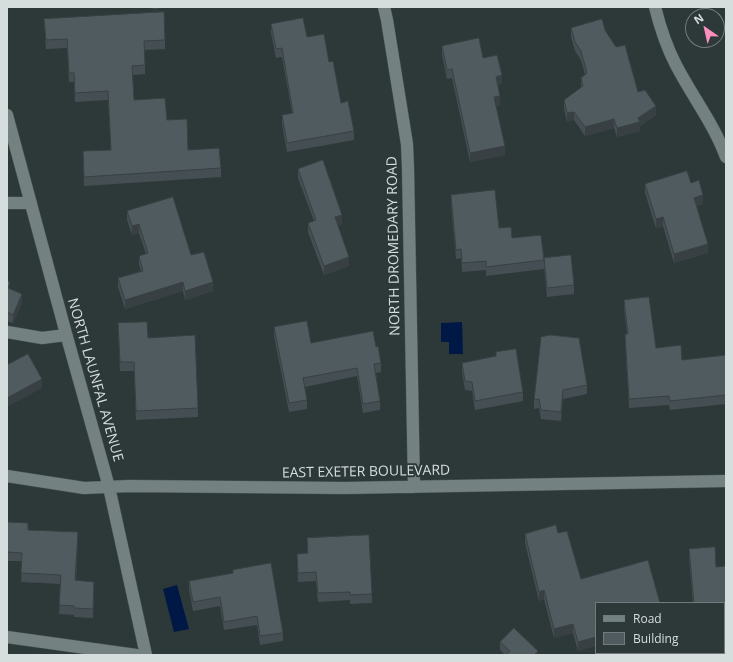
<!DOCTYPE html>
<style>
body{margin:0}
#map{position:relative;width:733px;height:662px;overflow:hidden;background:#2d3939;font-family:"Open Sans",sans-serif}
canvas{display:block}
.frame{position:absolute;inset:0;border:8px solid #d6dedd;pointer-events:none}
.legend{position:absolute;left:595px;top:602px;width:130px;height:52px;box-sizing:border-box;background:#2d3939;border:1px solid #717b7b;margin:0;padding:5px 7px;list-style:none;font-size:12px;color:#d6dedd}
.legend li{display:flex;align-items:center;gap:8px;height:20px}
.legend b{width:20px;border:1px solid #717b7b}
.north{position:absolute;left:685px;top:8px;width:40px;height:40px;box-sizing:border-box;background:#2d3939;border:1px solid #717b7b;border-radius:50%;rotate:326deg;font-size:11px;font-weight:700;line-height:16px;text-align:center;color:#d6dedd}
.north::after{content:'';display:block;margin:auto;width:14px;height:18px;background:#fe8ebd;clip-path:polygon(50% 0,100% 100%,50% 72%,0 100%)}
</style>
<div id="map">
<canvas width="733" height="662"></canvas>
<div class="frame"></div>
<ul class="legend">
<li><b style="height:5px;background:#748181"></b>Road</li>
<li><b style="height:11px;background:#505b60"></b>Building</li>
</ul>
<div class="north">N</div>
</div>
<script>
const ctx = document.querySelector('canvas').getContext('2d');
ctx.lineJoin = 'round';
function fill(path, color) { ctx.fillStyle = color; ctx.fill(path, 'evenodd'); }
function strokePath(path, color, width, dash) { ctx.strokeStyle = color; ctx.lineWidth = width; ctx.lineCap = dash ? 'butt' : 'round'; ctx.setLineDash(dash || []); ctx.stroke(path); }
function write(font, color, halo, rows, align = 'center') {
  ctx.font = font + ' "Open Sans",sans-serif'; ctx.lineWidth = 4; ctx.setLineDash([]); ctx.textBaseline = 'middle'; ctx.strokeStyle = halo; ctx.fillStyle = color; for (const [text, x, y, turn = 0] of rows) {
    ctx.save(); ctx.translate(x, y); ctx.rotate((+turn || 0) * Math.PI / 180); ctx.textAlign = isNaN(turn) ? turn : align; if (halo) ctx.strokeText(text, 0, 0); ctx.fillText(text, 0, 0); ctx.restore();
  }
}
fill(new Path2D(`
 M462,322l1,32h-14v-12h-8v-19z
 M177,585l12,44 -15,3 -11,-43z`), '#001846');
const minor = new Path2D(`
 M384,7l3,13 20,124 1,24 6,319
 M655,7c5,20 11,39 21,58 16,31 38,59 50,92
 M7,115l58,215 44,157 37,168
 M7,203h24
 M7,332l35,6 24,-3
 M7,476l77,12 45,-2 216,2 381,-7
 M7,637l129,18`);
strokePath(minor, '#4b5655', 13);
strokePath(minor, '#748181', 12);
fill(new Path2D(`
 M153,7h17l-17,2z
 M44,19l121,21v9l-20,1v24l-12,1 1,25 33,20 21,30 33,18v9l-137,9 -1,-35 28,-1 -3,-50 -33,2 -1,-20h-5l-2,-34 -21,1z
 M271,24l36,13 22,25 12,41 13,28v9l-67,12 -5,-28v-9l10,-2 -10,-56 -6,1 -5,-25z
 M571,28l34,2 33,62 18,23 -16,11v5l-23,6 -3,-9 -29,8 -11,-16 -7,2 -3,-13v-9l17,-12v-10l4,-3 -4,-15 -6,-9 -4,-14z
 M442,46l41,12 19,26 -5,1 3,20 -4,1 9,49 -35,7 -18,-84 -5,1 -5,-24z
 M298,169l44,55 -4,1 11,41 -25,9 -16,-43v-9l6,-2 -16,-43z
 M691,183l12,21 -7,2 12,47 -34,10 -11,-37 -7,2 -11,-35v-9z
 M451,195l48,33 13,10 32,22v9l-58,7v-6l-24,2 -1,-14 -5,1 -5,-55z
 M127,211l64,44 22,36 -28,9 -2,-9 -58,18 -7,-22v-9l23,-7 -2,-6v-9l7,-2 -7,-21 -7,2 -5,-15z
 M544,258l30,27v9l-27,3 -3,-30z
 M7,280l3,9 12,14 -9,20 -6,-2z
 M624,300l32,48 26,12 44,-5v49l-56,6 -1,-5 -40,3 -4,-65v-9h2l-3,-25z
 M118,323l30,15 50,70v9l-62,3 -2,-49h-14z
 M274,327l37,16 65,4 5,16v9l-5,1 4,28v9l-17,3 -6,-37 -52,11 2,13v9l-18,3 -15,-76z
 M541,337l46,48v9l-24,5 -2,22 -20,-2 -2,-11 -5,1v-9z
 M496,356l27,36v9l-48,9 -3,-19 -7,-1 -3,-18v-9z
 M7,522l21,8 50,11 -2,40 18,10 -1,27 -19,-1v-2l-15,-1 2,-30 -40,-2 1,-21h-15z
 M558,533l23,46 15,24 -18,48 -5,-18 -19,5 -10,-39 -5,2 -14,-58v-9z
 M307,538l65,56v9l-22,1v-4l-32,2 -2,-21 -18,1 -1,-28 10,-1z
 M689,549l27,18 10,-1v55h-2v-18h-31l-4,-45z
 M233,570l50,63v8l-23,4 -3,-20 -33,5 -4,-24 -27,5 -4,-21v-9l44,-8z
 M500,642l38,13h-33l-5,-5z
 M646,653h23v2h-23z`), '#454e53');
fill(new Path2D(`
 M502,75v9l-6,2v-9z
 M500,96v9l-6,1v-9z
 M656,106v9l-16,11v5l-23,6v-9l21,-10z
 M574,112v8l-7,2v-9z
 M614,119v9l-29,8v-9z
 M505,146v9l-35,7v-9z
 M703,195v9l-9,3v-9z
 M342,215v9l-7,2v-9z
 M663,217v9l-7,2v-9z
 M139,224v9l-7,2v-9z
 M708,244v9l-34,10v-9z
 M349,257v9l-25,9v-9z
 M10,282v8l-2,-2z
 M183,282v9l-58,18v-9z
 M213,282v9l-28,9v-9z
 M22,294v9l-9,20v-8z
 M42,379v9l-35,19v-9z
 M563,390v9l-2,22v-9z
 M78,532v9l-3,48v-9z
 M94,582v9l-1,27v-9z
 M544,590v9l-5,2v-9z
 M573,624v9l-19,5v-9z
 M596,637v9l-18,5v-9z
 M538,651v4h-4z`), '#384043');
const building = new Path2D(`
 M164,12l1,28 -21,1 1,24 -13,1 2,34 31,-2 2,22 20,-1 1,31 31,-2 2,20 -137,9 -1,-26 28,-1 -3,-59 -33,2 -1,-20h-5l-2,-34 -21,1 -2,-21z
 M303,18l4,19 17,-3 5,28 4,-1 8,42 7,-2 6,30 -67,12 -5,-28 11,-2 -11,-65 -6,1 -5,-25z
 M602,19l3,11 11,17 9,-2 13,47 7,-2 11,16 -18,12 2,4 -23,6 -3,-9 -29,8 -11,-15 -7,1 -3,-13 19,-14 -2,-8 6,-5 -6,-22 -6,-9 -4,-14z
 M479,38l4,20 14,-3 5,20 -6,2 4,19 -6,1 11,49 -35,7 -18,-84 -5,1 -5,-24z
 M323,160l19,55 -7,2 14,40 -25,9 -16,-43 8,-3 -18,-51z
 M687,171l4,12 8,-3 4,15 -9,3 14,46 -34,10 -11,-37 -7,2 -11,-35z
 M495,190l4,38 12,-1 1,11 29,-3 3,25 -58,7v-6l-24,2 -1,-14 -5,1 -5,-55z
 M173,197l18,58 13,-3 9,30 -28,9 -2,-9 -58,18 -7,-22 25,-7 -4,-15 9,-3 -9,-29 -7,2 -5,-15z
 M571,255l3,30 -27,3 -3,-30z
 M7,280l3,2 -2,6 14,6 -9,21 -6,-3z
 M649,297l7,51 25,-3 1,15 44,-5v40l-56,6 -1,-5 -40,3 -4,-65h3l-4,-34z
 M307,321l4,22 62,-12 3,16 2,-1 3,17 -7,1 6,37 -17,3 -6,-36 -54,10 4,22 -18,3 -15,-76z
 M147,322l1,16 47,-3 3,73 -62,3 -2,-49h-14l-2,-39z
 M551,335l28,3 8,47 -24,5 -2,22 -20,-2 -2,-11 -5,1 7,-63z
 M516,349l7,43 -48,9 -3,-19 -7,-1 -3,-18 34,-7v-4z
 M28,354l14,25 -35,19v-33z
 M7,522l21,1v7l50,2 -3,48 19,2 -1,27 -19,-1v-2l-15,-1 2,-30 -40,-2 1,-20 -15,-1z
 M556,525l2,8 9,-2 14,48 67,-19 12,43h-64v12l-1,1 1,4v17l-18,5 -5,-18 -19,5 -10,-39 -5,2 -14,-58z
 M369,535l3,59 -22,1v-3l-32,1 -2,-21 -18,1 -1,-19 11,-1 -1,-15z
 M715,547l1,20 10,-1v46h-2v-9h-30l-5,-54z
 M271,563l12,70 -23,3 -3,-20 -33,6 -4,-25 -27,5 -4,-21 44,-8v-3z
 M514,628l24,23 -4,4h-28l4,-4 -10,-9z
 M648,653h21v2h-20z`);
fill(building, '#505b60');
strokePath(building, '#384043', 1);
write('14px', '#d6dedd', '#2d3939', [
 ["NORTH DROMEDARY ROAD",394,246,-91],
 ["NORTH LAUNFAL AVENUE",95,380,74],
 ["EAST EXETER BOULEVARD",366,472,-1]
]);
</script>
